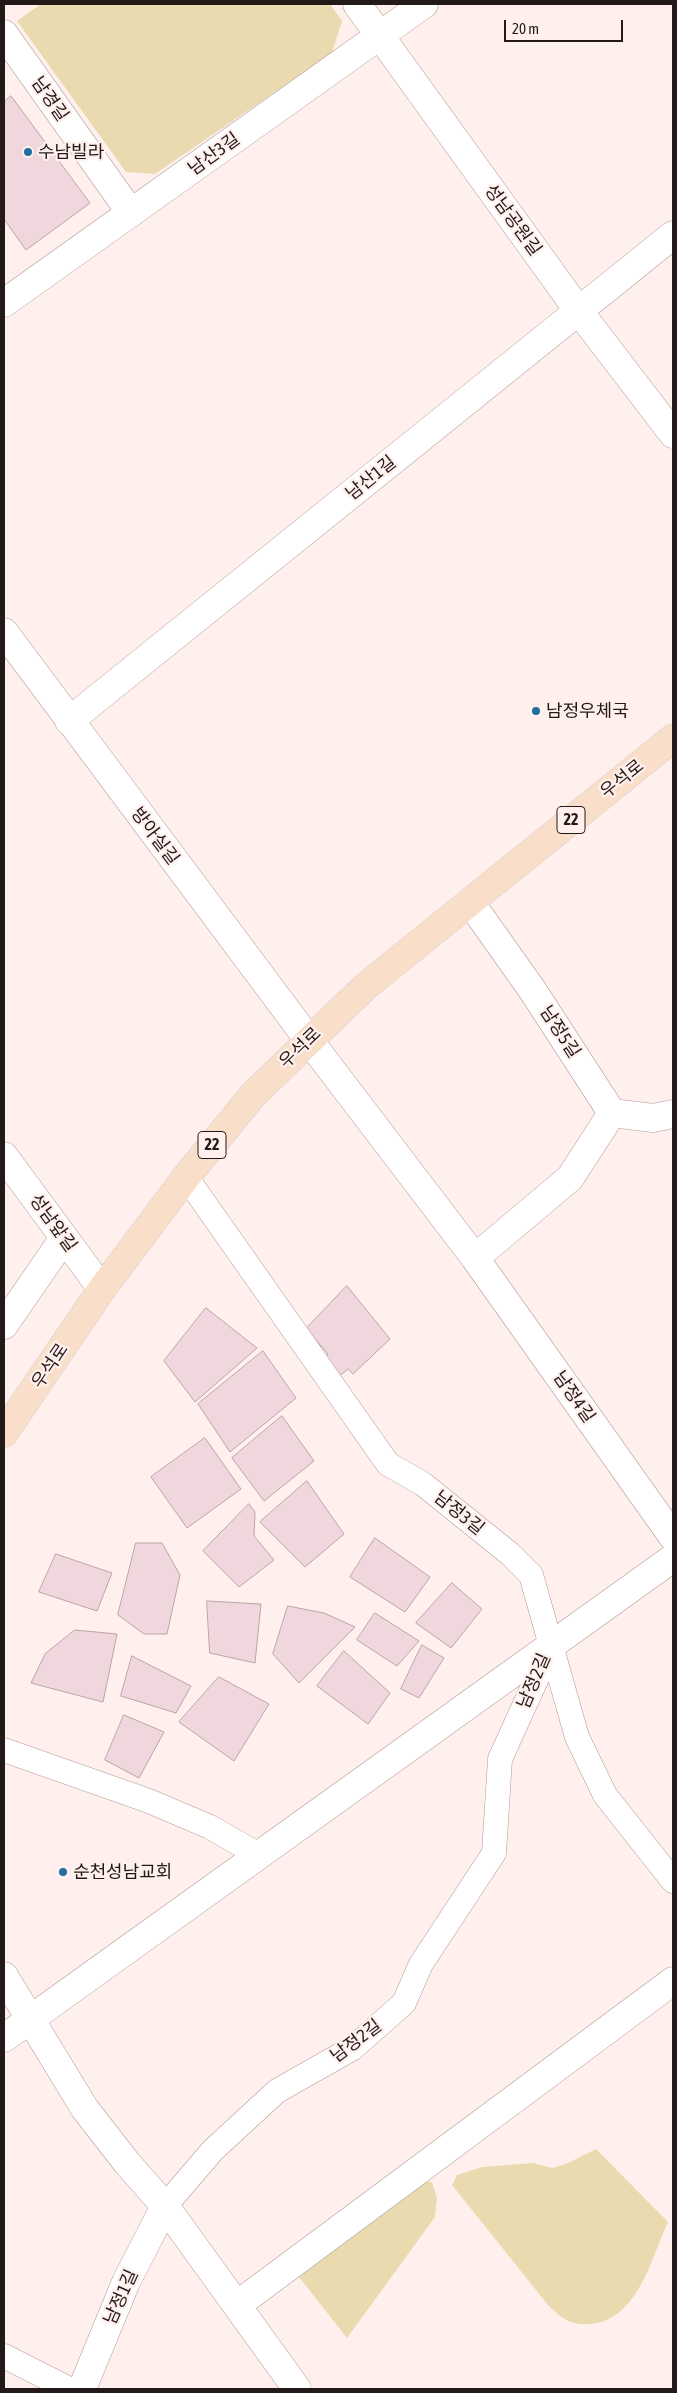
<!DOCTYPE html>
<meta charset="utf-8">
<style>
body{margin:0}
#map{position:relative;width:677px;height:2393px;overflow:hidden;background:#fff0ed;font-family:"Asap Condensed",sans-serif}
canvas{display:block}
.frame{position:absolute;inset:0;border:5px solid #221918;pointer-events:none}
.scale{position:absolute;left:504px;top:20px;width:119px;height:22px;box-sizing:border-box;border:2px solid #221918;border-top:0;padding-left:6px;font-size:15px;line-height:18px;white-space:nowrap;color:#221918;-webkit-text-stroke:4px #fff0ed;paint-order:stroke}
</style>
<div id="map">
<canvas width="677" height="2393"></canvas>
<div class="frame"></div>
<div class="scale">20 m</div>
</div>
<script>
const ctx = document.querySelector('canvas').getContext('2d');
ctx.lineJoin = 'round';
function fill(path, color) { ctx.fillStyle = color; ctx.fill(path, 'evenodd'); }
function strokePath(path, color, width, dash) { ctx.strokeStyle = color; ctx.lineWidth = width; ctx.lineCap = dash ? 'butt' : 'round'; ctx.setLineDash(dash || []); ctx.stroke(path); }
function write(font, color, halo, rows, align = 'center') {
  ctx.font = font + ' "Asap Condensed","Noto Sans KR",sans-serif'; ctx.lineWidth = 4.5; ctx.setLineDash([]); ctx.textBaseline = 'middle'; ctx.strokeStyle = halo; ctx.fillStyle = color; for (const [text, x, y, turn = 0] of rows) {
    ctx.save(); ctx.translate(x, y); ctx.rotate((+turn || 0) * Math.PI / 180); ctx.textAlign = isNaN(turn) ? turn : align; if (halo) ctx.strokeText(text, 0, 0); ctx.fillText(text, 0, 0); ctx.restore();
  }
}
fill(new Path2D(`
 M41,4h289l12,17 -10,32 -177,121 -29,-2 -109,-151z
 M596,2149l72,73c-17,37 -30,97 -77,102 -20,2 -29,-5 -43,-19l-96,-120 5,-10 25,-8 51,-4 19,5 14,-4z
 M426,2181l6,1 5,16 -2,19 -88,121 -48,-61z`), '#e9dab0');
const building = new Path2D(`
 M11,96l79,107 -64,47 -22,-31v-117z
 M347,1286l43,53 -37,35 -5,-5 -11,9 -14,-19 5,-5 -22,-25z
 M206,1308l51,40 -62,54 -31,-41z
 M263,1351l33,47 -66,54 -32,-48z
 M282,1416l32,45 -50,40 -32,-43z
 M205,1438l36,51 -54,39 -36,-51z
 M307,1481l37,53 -39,33 -45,-45z
 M249,1504l6,8 -1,24 20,24 -35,27 -36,-36z
 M375,1538l55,39 -25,35 -55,-35z
 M136,1543h26l18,32 -13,59h-23l-26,-19z
 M56,1554l56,19 -15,38 -58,-19z
 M452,1583l30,26 -31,39 -35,-25z
 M207,1601l54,3 -6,59 -45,-10z
 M288,1606l36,7 31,14 -56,56 -26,-29z
 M375,1613l44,28 -22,25 -40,-26z
 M75,1630l42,4 -14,68 -72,-19 14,-29z
 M422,1645l22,13 -25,40 -18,-9z
 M344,1651l46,42 -22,31 -51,-38z
 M132,1656l59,30 -15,27 -55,-17z
 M219,1677l50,27 -35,57 -55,-39z
 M124,1715l40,17 -25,46 -34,-18z`);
fill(building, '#f0d7dd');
strokePath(building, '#bba3a9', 1);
const service = new Path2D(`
 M186,1177l202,287 35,20 87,70 21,21 46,162 28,58 68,86
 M4,1750l145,51 61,26 49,28
 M165,2206l48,-56 64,-59 76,-43 51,-45 17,-39 73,-111 6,-94 51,-112
 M4,2356l65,33`);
const minor = new Path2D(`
 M357,4l221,306 95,124
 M4,34l127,179
 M4,303l420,-299
 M4,632l304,407 167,219 198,279
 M69,721l604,-486
 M470,902l63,89 79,122 41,5 20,-4
 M4,1156l98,133
 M475,1258l95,-80 42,-65
 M4,1325l60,-87
 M4,1976l81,133 42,54 38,43 132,183
 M4,2038l669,-480
 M237,2305l436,-324
 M82,2389l44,-107 39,-76`);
const primary = new Path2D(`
 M4,1433l98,-144 84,-112 67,-82 113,-109 307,-248`);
strokePath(service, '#b19a95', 25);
strokePath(minor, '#b19a95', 29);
strokePath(primary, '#d3d1d1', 29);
strokePath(service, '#fff', 24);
strokePath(minor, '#fff', 28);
strokePath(primary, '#f9dfc9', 28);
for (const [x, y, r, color] of [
 [28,152,5,"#216ea0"],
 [536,711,5,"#216ea0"],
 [63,1872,5,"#216ea0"]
]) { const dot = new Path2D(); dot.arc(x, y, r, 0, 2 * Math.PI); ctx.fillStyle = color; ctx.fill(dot); strokePath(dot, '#fff0ed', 2); }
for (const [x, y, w] of [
 [571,820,28],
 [212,1145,28]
]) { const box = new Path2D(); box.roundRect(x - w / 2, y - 13.5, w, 27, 4); ctx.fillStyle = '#fff0ed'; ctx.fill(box); strokePath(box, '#221918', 1); }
write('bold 16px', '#221918', null, [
 ["22",571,820],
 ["22",212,1145]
]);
write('18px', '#221918', '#fff0ed', [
 ["남경길",50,99,55],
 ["남산3길",214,154,-36],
 ["성남공원길",513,220,54],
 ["남산1길",371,478,-39],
 ["우석로",622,779,-39],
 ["방아실길",155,836,53],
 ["남정5길",560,1032,57],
 ["우석로",300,1048,-44],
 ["성남앞길",53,1223,54],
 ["우석로",50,1366,-56],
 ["남정4길",574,1397,55],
 ["남정3길",459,1513,39],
 ["남정2길",534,1681,-67],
 ["남정2길",356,2041,-37],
 ["남정1길",121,2297,-66]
]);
write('18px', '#221918', '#fff0ed', [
 ["수남빌라",38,152],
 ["남정우체국",546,711],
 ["순천성남교회",73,1872]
], 'left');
</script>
